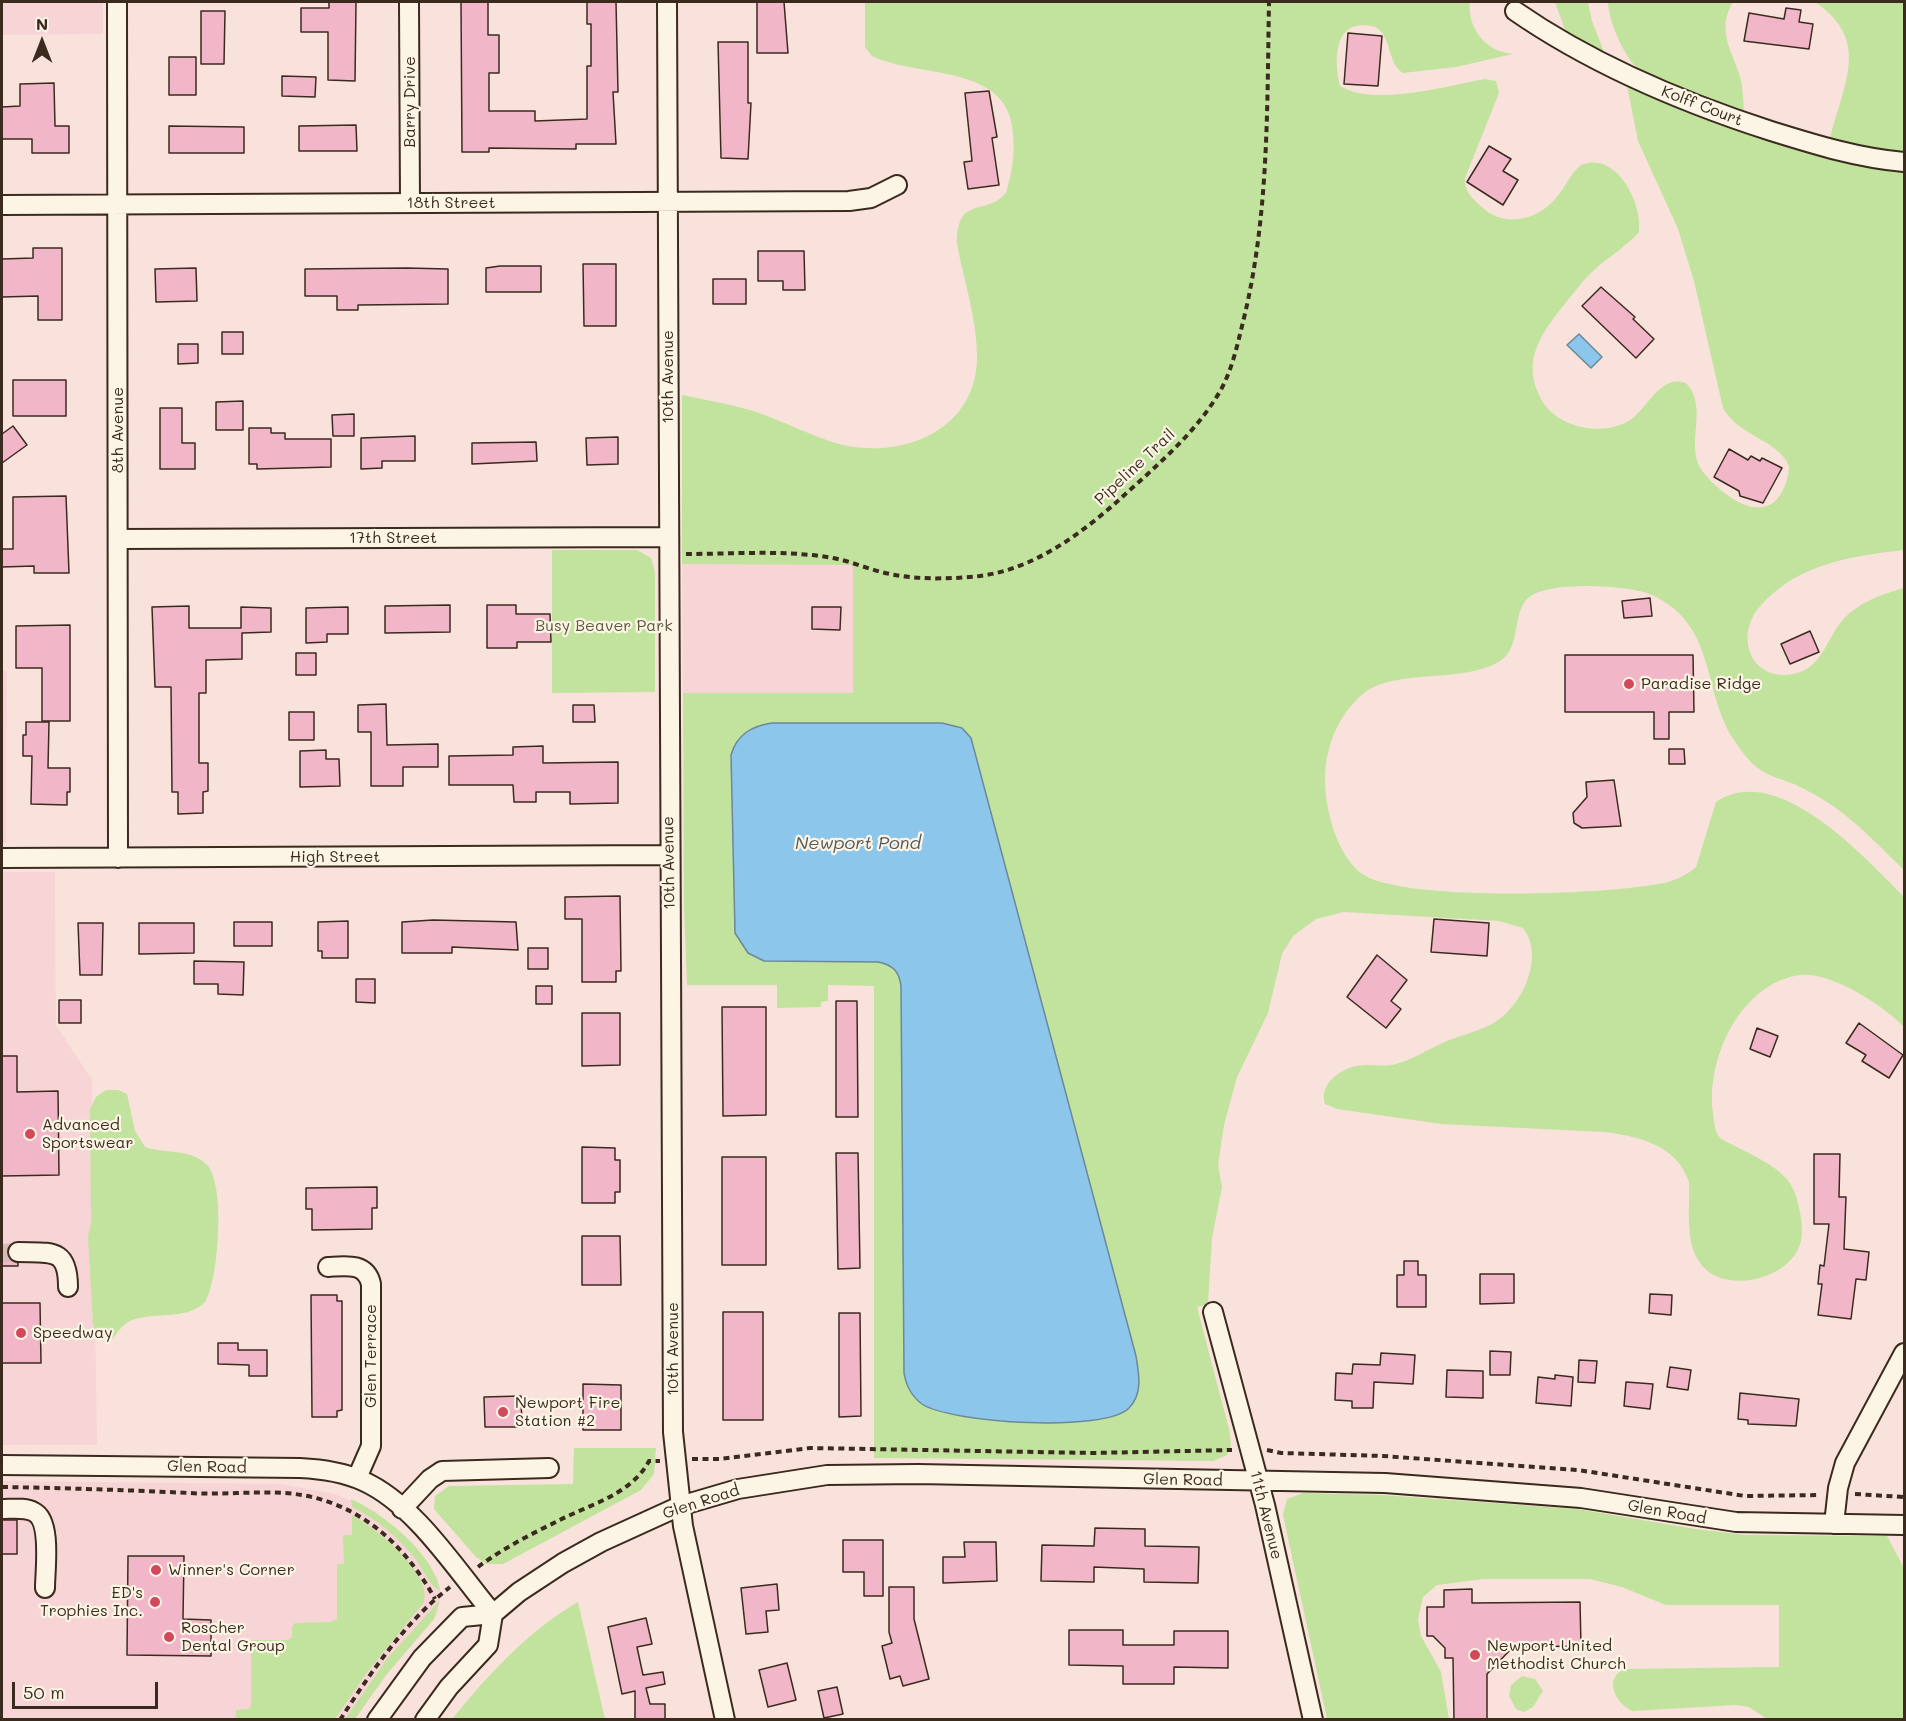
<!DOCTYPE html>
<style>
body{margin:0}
#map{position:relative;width:1906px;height:1721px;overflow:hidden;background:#f9e2dc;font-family:Mali,sans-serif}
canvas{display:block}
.frame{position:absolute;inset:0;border:3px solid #3b2a1e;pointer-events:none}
.north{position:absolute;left:12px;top:12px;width:60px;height:60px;-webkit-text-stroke:4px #fcf5e5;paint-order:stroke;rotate:0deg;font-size:16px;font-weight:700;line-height:24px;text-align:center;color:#3b2a1e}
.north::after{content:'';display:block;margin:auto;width:21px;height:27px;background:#3b2a1e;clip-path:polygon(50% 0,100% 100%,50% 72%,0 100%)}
.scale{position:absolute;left:12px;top:1682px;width:146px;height:27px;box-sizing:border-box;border:3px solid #3b2a1e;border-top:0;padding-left:8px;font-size:18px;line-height:21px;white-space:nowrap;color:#3b2a1e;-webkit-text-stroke:4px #fcf5e5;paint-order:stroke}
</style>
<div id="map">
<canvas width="1906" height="1721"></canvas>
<div class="frame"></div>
<div class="north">N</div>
<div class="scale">50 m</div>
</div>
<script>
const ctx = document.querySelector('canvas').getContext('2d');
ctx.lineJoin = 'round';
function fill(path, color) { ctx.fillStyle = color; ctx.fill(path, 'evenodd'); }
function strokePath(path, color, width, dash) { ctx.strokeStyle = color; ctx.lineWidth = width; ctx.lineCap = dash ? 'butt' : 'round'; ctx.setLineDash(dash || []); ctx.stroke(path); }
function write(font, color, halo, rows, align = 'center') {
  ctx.font = font + ' Mali,sans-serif'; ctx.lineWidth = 4.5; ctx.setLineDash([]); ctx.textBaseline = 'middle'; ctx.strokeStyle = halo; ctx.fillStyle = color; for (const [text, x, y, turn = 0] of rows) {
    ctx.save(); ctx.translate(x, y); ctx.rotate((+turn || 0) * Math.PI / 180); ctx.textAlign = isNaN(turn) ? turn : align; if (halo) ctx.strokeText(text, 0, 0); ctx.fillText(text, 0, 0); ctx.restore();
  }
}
fill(new Path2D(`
 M2,2h101v32l-101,1z
 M682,542l306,1 42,150h-347z
 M2,671h5l-1,172h-4z
 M2,872h53l1,153 36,55 5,365h-95z
 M2,1481l279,3 54,10 39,17 35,30 28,36 3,14 -2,20 -4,8 -47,55 -32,45 -353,1z`), '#f7d5d6');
fill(new Path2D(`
 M865,2h605c-3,26 16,50 43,52l-57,13 -53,6c-16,-9 -11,-38 -28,-46 -6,-2 -13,-2 -19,-1 -23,5 -21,41 -16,60 34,21 106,0 145,-7l11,2 3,12 -34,85c-1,14 8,21 18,30 22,20 55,12 73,-10 9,-10 14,-24 25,-33 35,-15 62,38 58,67 -14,16 -33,26 -48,41 -9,8 -16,19 -24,28 -22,28 -46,56 -28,94 13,30 56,42 86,28 22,-10 33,-50 61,-40 24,25 -3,63 17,89 17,21 59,56 79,20 4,-8 7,-17 7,-26 -10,-26 -51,-30 -66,-58l-29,-127 -16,-52 -40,-88 -11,-55c48,22 97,39 147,55 44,14 85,27 130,30v379c-52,6 -104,13 -142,54 -30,31 -11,81 35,69 25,-7 30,-34 44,-51 17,-20 39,-27 63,-34v282c-22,-21 -45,-46 -71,-64 -12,-8 -26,-16 -39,-22 -11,-4 -25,-8 -35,-15 -10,-7 -18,-19 -25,-29 -33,-50 -16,-114 -82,-145 -22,-10 -107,-15 -125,4 -15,16 -6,49 -27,62 -36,23 -105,7 -136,32 -27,22 -40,57 -39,91 1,28 13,75 39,91 42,27 252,20 304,7 10,-3 20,-8 28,-15l20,-65c62,-42 150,57 188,95v130c-20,-21 -73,-56 -104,-52 -59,8 -94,83 -87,137 1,10 1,18 7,26 20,12 46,21 63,37 11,10 14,23 17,37 2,12 4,26 -2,37 -15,33 -80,46 -100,11 -13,-21 -8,-54 -9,-78 -12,-37 -51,-46 -85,-50l-163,-8 -104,-15 -12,-5c-5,-16 7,-28 22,-35 15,-7 30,-2 45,-4 20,-4 37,-17 55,-24 14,-6 29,-9 43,-16 31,-15 56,-68 33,-97l-24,-7 -155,-9 -28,7 -23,17 -11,18 -14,59 -31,64 -13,48 -6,40 4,22 -10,51 -4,66 -11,3 33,126 1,14 -4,8 -14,6 -339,-3v-472l-46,-1v16l-7,1v5l-44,1v-23h-90l-3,-77 -1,-215h170v-128l-171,-1v-169c24,5 48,9 71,16 31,10 59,26 90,34 63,14 134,-17 134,-88 0,-38 -13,-76 -20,-113 0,-50 28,-27 49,-51 6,-20 9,-39 7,-59 -4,-71 -92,-55 -141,-78l-7,-9z
 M1555,2h33l4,19 12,31 -39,-22z
 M1608,2h125c-16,26 -3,46 6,71 4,12 4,26 5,38 -19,-7 -98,-33 -109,-45 -13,-15 -26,-44 -27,-64z
 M1815,2h89v149l-34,-3 -40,-10c14,-55 41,-98 -15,-136z
 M552,550h85l14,8 4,14v120l-103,1z
 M106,1090h12l9,4 8,37 10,16c20,7 44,1 61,17 20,17 13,116 -1,138 -19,20 -54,8 -77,20 -7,4 -10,11 -16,17l-10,1 -5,-3 -4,-12 -5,-89 3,-13 -1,-114 6,-12z
 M574,1448h82l-2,26 -13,16 -138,74h-17l-10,-7 -42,-48 1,-13 14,-10 124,-2z
 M1303,1493l78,2 196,14 118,20 51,6 141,1 17,32v151h-137l-18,-12 -13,-2 -104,6c-17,-8 -29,-33 -7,-42l154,-2v-62h-113l-44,-18 -32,-8h-107l-46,6 -14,12 -5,22 3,17 20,36 8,47h-122l-44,-204 4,-16z
 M351,1499c32,14 83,55 89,91 -10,-3 -17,-20 -23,-29 -17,-22 -40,-42 -65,-54z
 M352,1515c22,12 81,58 72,87l-59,73 -30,44h-99v-9l12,-1 3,-3v-66h37l4,-3v-10l3,-4 35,-1 7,-3v-55h7l-1,-29h9z
 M440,1600l-6,19 -47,55 -32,45h-10l42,-60z
 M578,1602l27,117h-153c36,-44 77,-89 126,-117z
 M1522,1676l13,3 8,12 -10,16 -9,5 -8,-3 -7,-13 2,-11z`), '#c1e39d');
const water = new Path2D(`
 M1579,334l23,23 -11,11 -24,-23z
 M772,723h170l20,5 9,10 165,618c3,18 7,38 -7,52 -24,25 -179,15 -207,-4 -11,-8 -16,-19 -18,-31l-3,-387c-2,-15 -8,-21 -23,-24l-114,-1 -16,-8 -13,-20 -4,-178c6,-21 21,-29 41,-32z`);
fill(water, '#8cc6eb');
strokePath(water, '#6c8899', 1.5);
const building = new Path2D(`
 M329,2h27l-1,79 -27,-1v-48h-27v-24h28z
 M461,2h27v33h11v38h-10v38h46v10l52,-2v-53h4v-42h-4v-22h29l2,90h-5l3,52h-40v5l-87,-1v4h-27z
 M757,2h27l4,51h-31z
 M1786,8l15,2 -2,12 14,2 -4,25 -65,-8 5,-28 35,6z
 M201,11h24l-1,53h-23z
 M1348,33l34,3 -4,50 -34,-2z
 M718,42h30v61h3l-3,56 -27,-1z
 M169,57h27v38h-27z
 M282,76l34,1 -1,20 -33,-1z
 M54,83l1,43h14v27h-37v-14h-30v-32l18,-1v-22z
 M989,91l8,46 -5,1 7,47 -31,4 -4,-27 8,-1 -7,-68z
 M356,125l1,26h-58v-25z
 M169,126l75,1v26h-75z
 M1489,146l22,13 -8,12 15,9 -15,25 -36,-23z
 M33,248h29v72h-24v-24l-36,1v-38l31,-1z
 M758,251h46l1,39h-22v-9h-25z
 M583,264h33v62h-32z
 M500,266h41v26h-55v-24z
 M196,268l1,33 -41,1 -1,-33z
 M407,268l41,1v35l-90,1v5h-21v-14h-32v-27z
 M713,279h33v25h-33z
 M1601,287l34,30 -2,2 21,20 -18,19 -54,-52z
 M222,332h21v22h-21z
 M178,344h20v19l-20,1z
 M13,380h53v36h-53z
 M243,401v29h-27v-28z
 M160,408h22v35h13v26h-35z
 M354,414v22h-21l-1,-21z
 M13,426l14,19 -25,18v-29z
 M249,428h22v5h14v6h46v28l-74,2v-5h-8z
 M415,436v25h-33v7l-21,1v-31z
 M618,437v27l-31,1 -1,-27z
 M536,442l1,19 -65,3v-21z
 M1729,449l19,11 3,-4 9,5 2,-3 20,10 -19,35 -23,-7 -1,-5 -25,-14z
 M66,496l3,77h-35v-7l-32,1v-18h11v-52z
 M1650,598l2,18 -28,2 -2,-17z
 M450,605v27l-65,1v-27z
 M487,605h29v9h34l1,28h-34v6h-30z
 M189,606v22h52v-21l30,1v24l-29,1v26l-36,1v33h-7v70h9v28l-5,1v21l-25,1v-22h-6l-1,-105h-16l-3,-80z
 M348,607v27h-21v8l-21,1v-35z
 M812,607h29l-1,23 -28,-1z
 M70,625v96h-28v-53h-26v-42z
 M1810,631l9,21 -29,12 -9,-20z
 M296,653h20v22h-20z
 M1565,655h128l1,57h-25v27h-15v-27h-89z
 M386,704l1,41 51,-1v23h-35v19h-32v-54h-13v-27z
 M573,705h21l1,17h-22z
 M289,712h25v28h-25z
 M26,722h23l-1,46h22v24h-3v13l-36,-1 1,-48h-9v-21h3z
 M543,746v17l75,-1v41l-48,1v-12h-34v10h-22l-1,-17h-64v-29l64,-1v-8z
 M1669,749h15l1,15h-16z
 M326,750v9h13l1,27 -40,1v-36z
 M1614,780l7,46 -39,2 -8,-5 -1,-10 14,-16 -1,-15z
 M620,896l1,75h-5v11h-34v-63h-17v-22z
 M1434,919l55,4 -2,33 -56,-4z
 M433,920l83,2 2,28 -66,-3v6h-50v-31z
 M348,921v37h-26v-7h-4v-29z
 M234,922h38v24h-38z
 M78,923h25l-1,52h-22z
 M139,923h55v30l-55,1z
 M528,948h20v21h-20z
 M1377,955l30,25 -16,21 10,8 -15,19 -39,-31z
 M194,961l50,1 -1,33 -25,-1v-10h-24z
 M356,979h19v24l-19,-1z
 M536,986h16v18h-16z
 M59,1000h22v23h-22z
 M836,1001h21l1,116h-22z
 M722,1007h44v108l-43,1z
 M582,1013h38v52l-38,1z
 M1859,1023l44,32 -14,23 -27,-17 4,-6 -20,-12z
 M1757,1028l21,8 -8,21 -20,-8z
 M2,1056h15v36l41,-1 1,84 -57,1z
 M582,1147l33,1v12h5v32h-5v11h-33z
 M836,1153h22l2,115 -22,1z
 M1814,1154h26l-1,43h7l-2,52 25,3 -3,28 -10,-1 -5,40 -33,-4 4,-31h-4l2,-19 4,1 5,-42h-15z
 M722,1157h44v108h-44z
 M377,1187v21h-5v21l-60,1v-21h-6v-21z
 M582,1236h38l1,49h-39z
 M2,1245h7l-1,12 10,6v3h-16z
 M1404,1261h14v14h8v32h-29v-32h7z
 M1480,1274h34v29l-34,1z
 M1650,1294l22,1 -1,20 -22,-2z
 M311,1295h26v6h5v109l-5,1v6h-25z
 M2,1303h38l1,60h-39z
 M723,1312h40v108h-40z
 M839,1313h21l1,103 -22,1z
 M218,1343h20v7h29v26h-18v-11l-31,-1z
 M1490,1351l21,1 -1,23h-20z
 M1381,1353l34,2 -2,29 -39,-2 -1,26h-21v-7l-17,-1 1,-27 16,1 1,-10 27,1z
 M1579,1360l18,1 -2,22 -17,-1z
 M1670,1367l21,3 -3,20 -21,-3z
 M1447,1370l36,1v27l-37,-1z
 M1555,1375l18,2 -2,29 -35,-3 2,-26 17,2z
 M1626,1382l27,2 -3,25 -26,-3z
 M583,1384l38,1v45h-38z
 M1740,1393l59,6 -3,27 -48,-2v-4l-10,-1z
 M521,1396l1,31h-37l-1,-30z
 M2,1520h15v34h-15z
 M1095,1528l50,1v17l54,1 -1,36 -54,-1v-13l-50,-2v15l-53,-1 1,-36 52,1z
 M843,1540h40v56h-19v-24h-21z
 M964,1542h32l1,39 -54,2v-26h22z
 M128,1556h56l-1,63 28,1v36l-84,-1z
 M777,1584l2,26 -13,1 2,21 -22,2 -5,-46z
 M889,1587h25v32l15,60 -26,7 -3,-10 -10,3 -8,-33 10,-3 -3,-11z
 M1472,1589v14l108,-1 1,44 -68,1 -26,27v45h-33l-1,-61h-8v-10l-12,-12h-6v-29h17v-17z
 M646,1618l6,26 -15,3 6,28 20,-3 2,12 -19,4 4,16h15v15h-30v-28l-13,3 -14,-67z
 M1069,1630h54v15h51v-14h54v37l-54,-1v17h-51v-18l-54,-1z
 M787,1663l9,37 -28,7 -9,-37z
 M837,1687l6,27 -19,4 -6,-27z`);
fill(building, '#f1b7c8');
strokePath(building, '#3b2a1e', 1.5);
strokePath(new Path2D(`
 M2,1253l16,-1`), '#d3bdb6', 18, [18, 9]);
const minor = new Path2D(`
 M117,2l1,856
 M409,2l1,201
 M667,2l6,1430 10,94 42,194
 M1515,11c78,54 166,91 256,120 45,14 87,27 133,31
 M2,205l847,-4 22,-3 26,-13
 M118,539l549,-2
 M2,858l667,-3
 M18,1252c32,1 50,-5 50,35
 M328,1267c17,-1 38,-5 43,17v162l-14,32
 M1213,1312l52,193 48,215
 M2,1465l298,3c21,1 43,4 63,13 52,23 94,90 130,133l-5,31 -39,42 -24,33
 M2,1509c10,0 23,-2 32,3 18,9 11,58 11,76
 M402,1509l28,-30 12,-8 107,-3
 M1834,1524l4,-36 7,-25 59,-110
 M377,1720l45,-62 40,-41 31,-3 26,-22 44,-29 38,-21 79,-36 58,-17 89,-14 91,-1 467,9 196,15 155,24 168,3`);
strokePath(minor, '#3b2a1e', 22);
strokePath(new Path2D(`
 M686,554c46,0 96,-4 141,3 22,3 42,13 63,17 29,6 61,5 90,2 54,-7 101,-42 140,-77 35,-32 74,-64 99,-106 13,-22 18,-47 24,-71 26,-105 24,-213 26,-320
 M1267,1450l14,3 102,3 195,14 167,26 75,-1
 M692,1459h27l91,-11 283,5 139,-3
 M2,1487c62,1 125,3 187,6 32,2 64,-2 96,0 69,5 118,48 150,106
 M1855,1494l49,3
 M478,1567c24,-18 53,-33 80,-46 32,-17 73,-26 91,-60h11
 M340,1720c31,-48 65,-98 110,-133`), '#3b2a1e', 4, [6, 4.5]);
strokePath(minor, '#fcf5e5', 18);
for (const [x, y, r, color] of [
 [1629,684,6,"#d1495b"],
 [30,1134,6,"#d1495b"],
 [21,1333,6,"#d1495b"],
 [503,1412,6,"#d1495b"],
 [156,1570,6,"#d1495b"],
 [155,1602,6,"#d1495b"],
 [169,1637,6,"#d1495b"],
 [1475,1655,6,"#d1495b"]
]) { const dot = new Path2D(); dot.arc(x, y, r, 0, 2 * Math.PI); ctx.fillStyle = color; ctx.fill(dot); strokePath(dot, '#fcf5e5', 2); }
write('16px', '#3b2a1e', '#fcf5e5', [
 ["Barry Drive",410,102,-90],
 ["Kolff Court",1702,106,21],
 ["18th Street",451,203],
 ["10th Avenue",668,377,-90],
 ["8th Avenue",118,430,-90],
 ["Pipeline Trail",1135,467,-43],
 ["17th Street",393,538],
 ["High Street",335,857],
 ["10th Avenue",669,863,-91],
 ["10th Avenue",673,1349,-90],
 ["Glen Terrace",371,1356,-90],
 ["Glen Road",207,1467,1],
 ["Glen Road",1183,1480,1],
 ["Glen Road",701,1502,-18],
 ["Glen Road",1667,1512,10],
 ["11th Avenue",1266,1515,76]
]);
write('16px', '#5c583e', '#fcf5e5', [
 ["Busy Beaver Park",604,626]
]);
write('16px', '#3b2a1e', '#fcf5e5', [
 ["Paradise Ridge",1641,684],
 ["Advanced",42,1125],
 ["Sportswear",42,1143],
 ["Speedway",33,1333],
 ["Newport Fire",515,1403],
 ["Station #2",515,1421],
 ["Winner's Corner",168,1570],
 ["ED's",143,1593,"right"],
 ["Trophies Inc.",143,1611,"right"],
 ["Roscher",181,1628],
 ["Dental Group",181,1646],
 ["Newport United",1487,1646],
 ["Methodist Church",1487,1664]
], 'left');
write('italic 18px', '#53595c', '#fcf5e5', [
 ["Newport Pond",858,843]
]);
</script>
